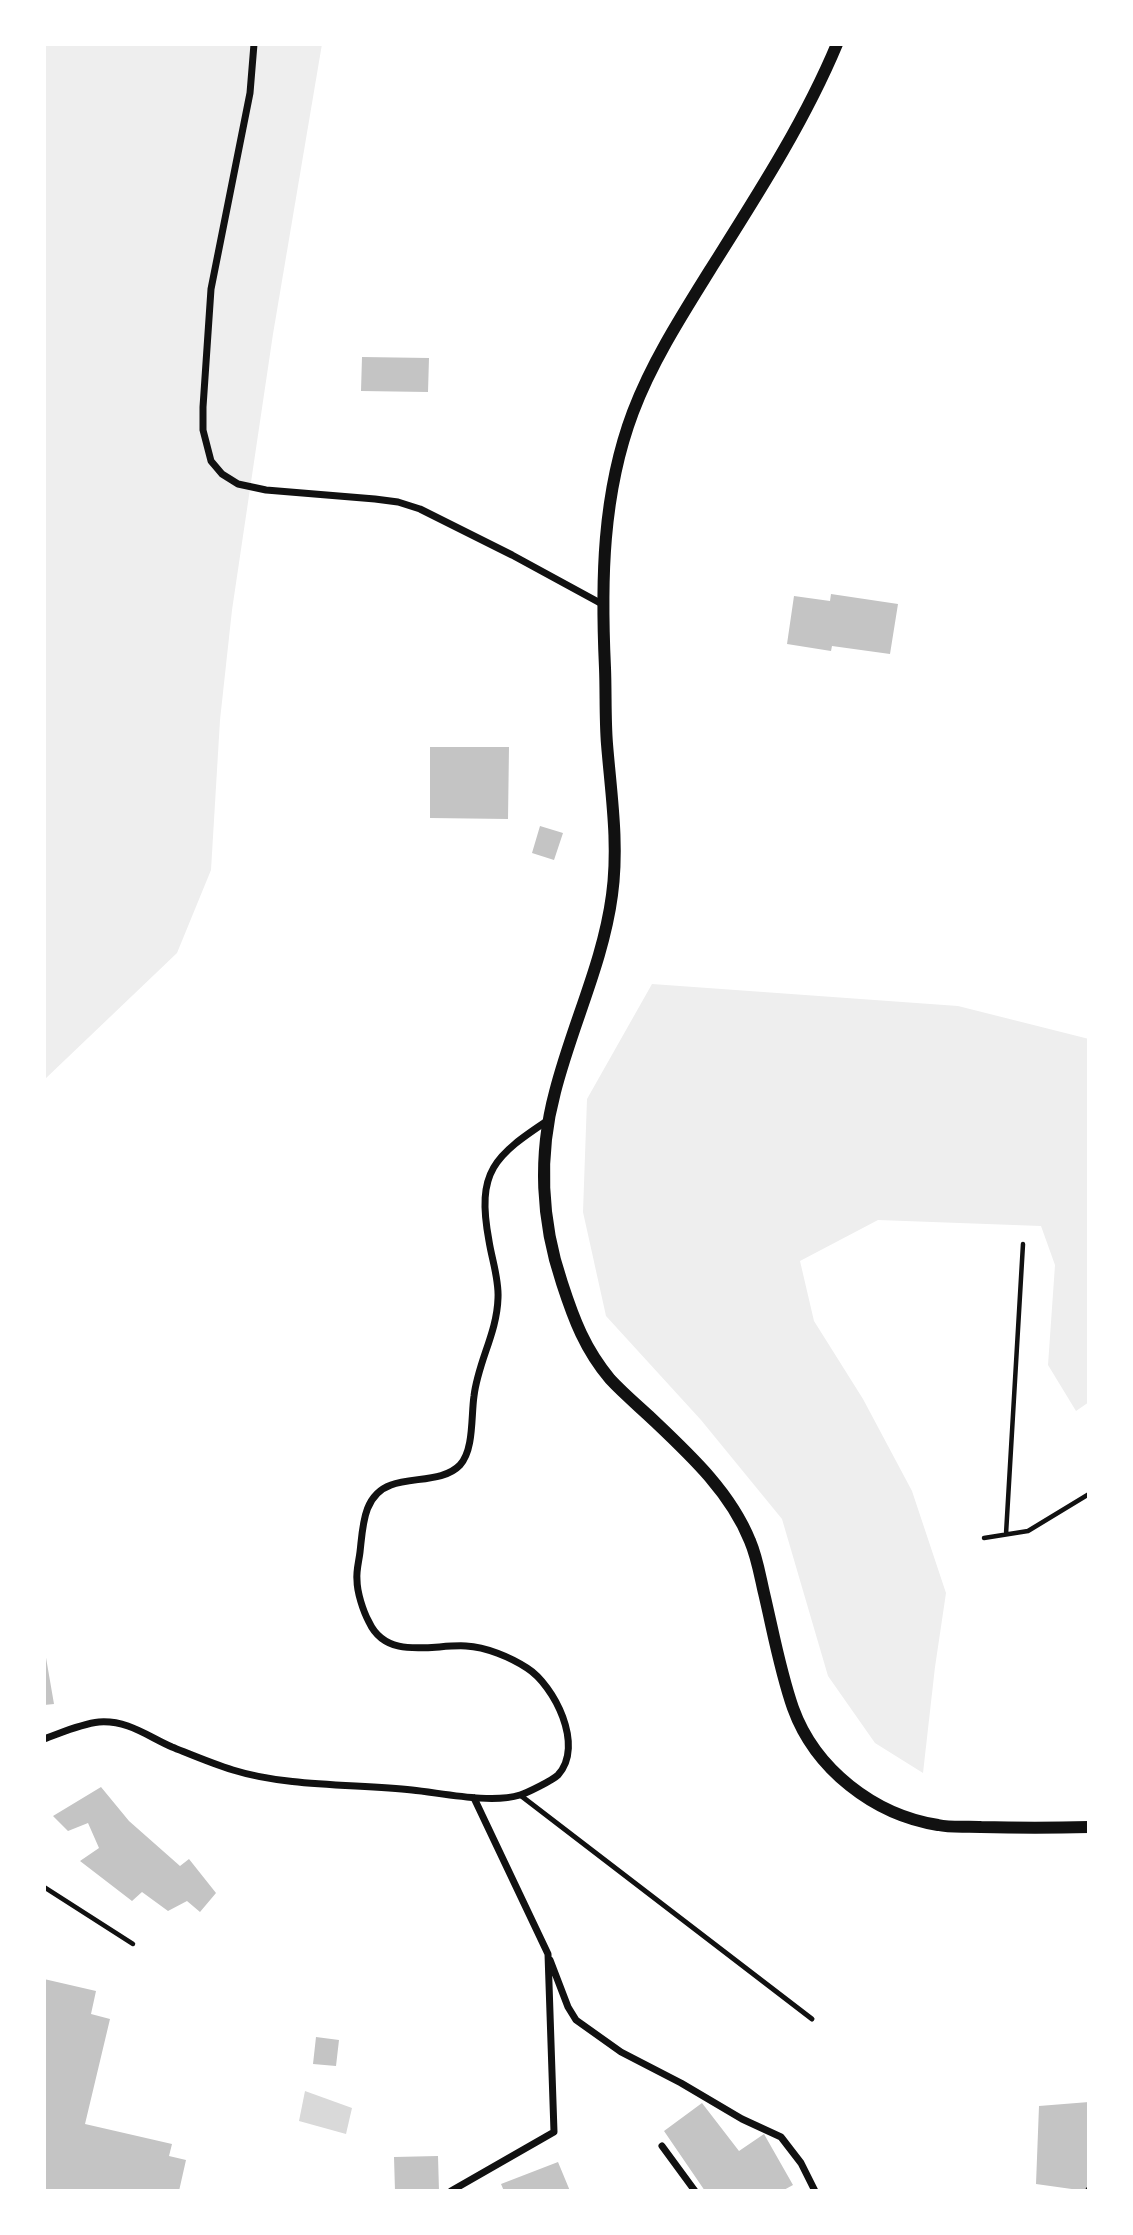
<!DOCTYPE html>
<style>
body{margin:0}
#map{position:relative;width:1133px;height:2235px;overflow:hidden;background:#fff;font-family:"Roboto Condensed",sans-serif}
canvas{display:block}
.frame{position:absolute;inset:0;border:46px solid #fff;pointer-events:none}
</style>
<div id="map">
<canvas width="1133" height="2235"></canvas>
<div class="frame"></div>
</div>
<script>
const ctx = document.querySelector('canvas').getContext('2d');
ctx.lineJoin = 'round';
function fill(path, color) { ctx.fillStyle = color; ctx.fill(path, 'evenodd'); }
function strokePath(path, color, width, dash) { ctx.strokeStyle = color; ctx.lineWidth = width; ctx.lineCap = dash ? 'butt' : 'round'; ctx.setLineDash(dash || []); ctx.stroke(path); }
fill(new Path2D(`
 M44,44h278l-49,290 -41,276 -12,110 -9,150 -34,83 -133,127z
 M652,984l306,22 131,33v363l-13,9 -28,-46 7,-100 -14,-39 -163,-6 -78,41 14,60 49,78 49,92 34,102 -11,74 -12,106 -48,-30 -47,-67 -46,-157 -81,-99 -95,-104 -23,-104 4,-113z`), '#eee');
fill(new Path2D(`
 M305,2091l47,17 -6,26 -47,-13z`), '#d9d9d9');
fill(new Path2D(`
 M362,357l67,1 -1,34 -67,-1z
 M831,594l67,10 -8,50 -58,-8 -1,5 -44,-7 7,-48 36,5z
 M430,747h79l-1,72 -78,-1z
 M540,826l23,7 -9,27 -22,-7z
 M44,1646l10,58 -10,1z
 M101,1787l28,34 51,45 9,-7 27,34 -16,19 -13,-11 -19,10 -26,-19 -10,9 -52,-40 19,-13 -11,-25 -20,8 -15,-15z
 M44,1979l52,12 -5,23 19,5 -25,105 87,20 -3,12 17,4 -7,31h-135z
 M316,2037l23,3 -3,26 -23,-2z
 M1089,2102v74l-3,15 -50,-7 3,-78z
 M702,2103l37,48 25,-17 29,51 -11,6h-77l-41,-60z
 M438,2156l1,35h-44l-1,-34z
 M558,2162l12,29h-66l-3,-7z`), '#c4c4c4');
strokePath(new Path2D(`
 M1006,1534l17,-290
 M984,1538l44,-7 61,-37
 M44,1887l89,57`), '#111', 4.5);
strokePath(new Path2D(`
 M520,1795l292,224`), '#111', 5);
strokePath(new Path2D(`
 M254,44l-4,49 -39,196 -8,118v23l8,31 11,13 16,10 28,6 109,9 23,3 22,7 92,46 90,49
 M44,1739c17,-6 36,-15 55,-17 29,-2 48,14 73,25 20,8 41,17 61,23 54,17 123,14 179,20 30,3 79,14 108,5 7,-2 33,-15 38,-20 27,-29 -4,-90 -31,-107 -17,-11 -41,-21 -61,-22 -33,-2 -79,15 -97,-24 -6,-11 -12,-30 -12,-42 -1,-9 2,-19 3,-28 3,-26 3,-57 31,-67 21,-8 53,-3 69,-20 14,-15 11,-49 14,-69 4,-34 23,-63 24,-98 1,-19 -6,-38 -9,-57 -13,-70 5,-85 61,-122
 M550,1960l18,47 8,13 45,32 60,31 61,36 39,18 20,26 14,28
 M662,2146l33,45
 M451,2191l103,-59 -6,-178 -74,-156
 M1089,2191v-1`), '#111', 7);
strokePath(new Path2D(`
 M837,44c-33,79 -81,153 -127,226 -28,45 -58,92 -77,142 -31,82 -32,170 -28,256 1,25 0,51 2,76 4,50 12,100 5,151 -9,68 -40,130 -57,197 -17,63 -14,129 7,191 12,37 23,66 48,96 12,13 26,25 39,37 39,37 81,75 101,125 7,16 10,35 14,52 9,38 16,78 29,115 22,61 81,107 145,117 14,3 29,1 43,2 36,1 72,1 108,0`), '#111', 12);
</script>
